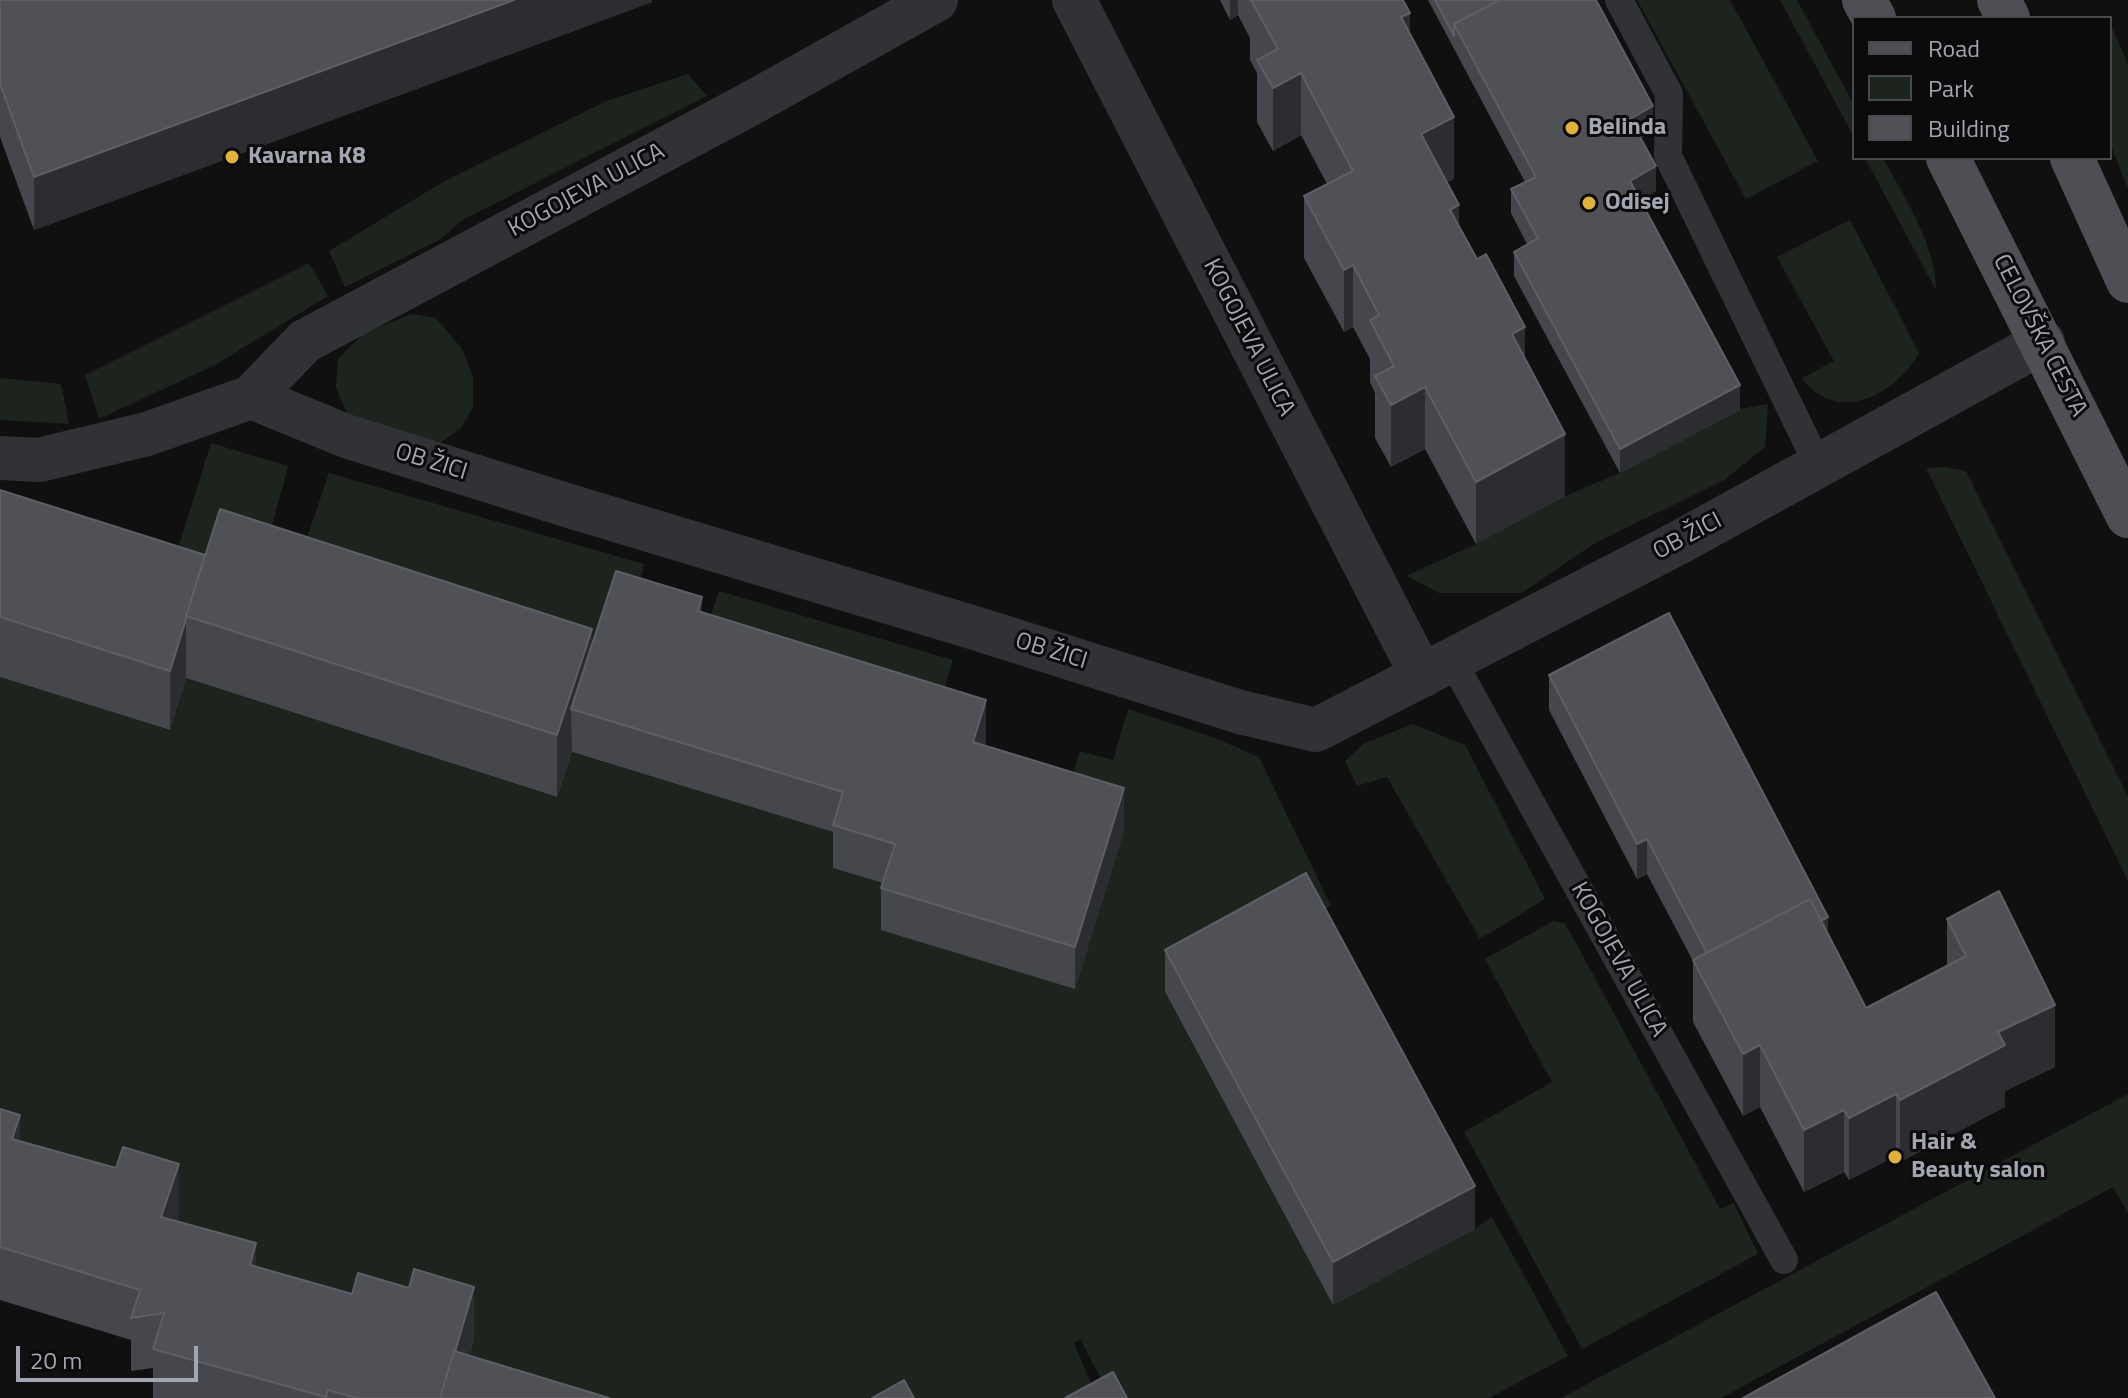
<!DOCTYPE html>
<meta charset="utf-8">
<style>
body{margin:0}
#map{position:relative;width:2128px;height:1398px;overflow:hidden;background:#101011;font-family:"Titillium Web",sans-serif}
canvas{display:block}
.legend{position:absolute;left:1852px;top:16px;width:260px;height:144px;box-sizing:border-box;background:#0b0b0c;border:2px solid #48494e;margin:0;padding:10px 14px;list-style:none;font-size:24px;color:#a3a6b1}
.legend li{display:flex;align-items:center;gap:16px;height:40px}
.legend b{width:40px;border:2px solid #48494e}
.scale{position:absolute;left:16px;top:1346px;width:182px;height:36px;box-sizing:border-box;border:4px solid #a3a6b1;border-top:0;padding-left:10px;font-size:24px;line-height:28px;white-space:nowrap;color:#a3a6b1;-webkit-text-stroke:6px #0b0b0c;paint-order:stroke}
</style>
<div id="map">
<canvas width="2128" height="1398"></canvas>
<ul class="legend">
<li><b style="height:10px;background:#4e4f55"></b>Road</li>
<li><b style="height:22px;background:#1d241e"></b>Park</li>
<li><b style="height:22px;background:#505157"></b>Building</li>
</ul>
<div class="scale">20 m</div>
</div>
<script>
const ctx = document.querySelector('canvas').getContext('2d');
ctx.lineJoin = 'round';
function fill(path, color) { ctx.fillStyle = color; ctx.fill(path, 'evenodd'); }
function strokePath(path, color, width, dash) { ctx.strokeStyle = color; ctx.lineWidth = width; ctx.lineCap = dash ? 'butt' : 'round'; ctx.setLineDash(dash || []); ctx.stroke(path); }
function write(font, color, halo, rows, align = 'center') {
  ctx.font = font + ' "Titillium Web",sans-serif'; ctx.lineWidth = 6; ctx.setLineDash([]); ctx.textBaseline = 'middle'; ctx.strokeStyle = halo; ctx.fillStyle = color; for (const [text, x, y, turn = 0] of rows) {
    ctx.save(); ctx.translate(x, y); ctx.rotate((+turn || 0) * Math.PI / 180); ctx.textAlign = isNaN(turn) ? turn : align; if (halo) ctx.strokeText(text, 0, 0); ctx.fillText(text, 0, 0); ctx.restore();
  }
}
fill(new Path2D(`
 M1637,0h93l88,161 -72,38z
 M1780,0h17l57,105v32z
 M2110,23l18,41v125l-18,-46z
 M688,74l19,22 -245,124 -21,19 -96,48 -16,-36 114,-69 161,-80z
 M1865,158h18c21,39 53,87 53,132z
 M1850,220l69,133c-23,42 -83,73 -117,25l32,-17 -57,-104z
 M309,263l19,33 -113,69 -116,54 -14,-44z
 M412,314l24,4 26,31 11,27v31l-12,21 -21,15 -90,-24 -14,-31 2,-29 26,-26z
 M0,378l61,6 8,40 -69,-4z
 M1768,404l-3,43 -42,34 -128,62 -73,50h-83l-33,-17 70,-32 89,-48 55,-23 120,-64z
 M211,443l77,23 -31,117 -95,17z
 M1946,467l20,4 162,326v84l-202,-413z
 M329,473l315,91 -12,54 -40,73 -304,-98z
 M719,591l234,69 -20,66 -235,-72z
 M0,677l170,53 16,-52 370,119 15,-45 272,83 52,52 180,102 49,-158 -63,-18 19,-62 33,9 15,-51 87,29 44,19 72,149 -25,10 -141,77 168,312 142,-76 17,-12 76,139 -79,42h-378l-31,-59 -6,4 23,55h-640l16,-58 -312,-70 18,-53 -179,-55z
 M1413,724l52,21 80,154 -65,40 -93,-162 -30,9 -12,-25 18,-17z
 M1553,921l12,2 155,286 14,-6 24,51 -176,95 -118,-217 88,-50 -67,-123z
 M2128,1094v119l-15,-26 -392,211h-160z`), '#1d241e');
strokePath(new Path2D(`
 M1619,0l50,94 -1,62 150,309
 M1452,660l332,600`), '#313236', 28);
strokePath(new Path2D(`
 M1074,0l348,676
 M251,397l54,-56 443,-236 188,-105
 M0,458l39,2 108,-26 104,-37 95,39 230,72 402,121 262,83 76,18 362,-187 365,-201`), '#313236', 44);
strokePath(new Path2D(`
 M1864,0l10,18
 M1999,0l9,18
 M1948,158l180,358
 M2072,158l56,123`), '#4e4f55', 44);
fill(new Path2D(`
 M0,0h652v2l-618,228 -34,-93z
 M1220,0h183l7,35 44,144 -7,3 12,45 66,132 40,137 -89,48 -51,-95 -34,18 -16,-29v-45l-5,-11v-23l-17,-32 -9,5 -40,-74v-62l23,-12 -26,-49 -28,16 -16,-29v-49l-7,-13v-22l-12,-23 -8,5z
 M1428,0h168l57,131 -12,7 15,53 -15,9 99,210 -120,63 -106,-197v-24l13,-8 -16,-31v-24l14,-7z
 M0,467v23l205,65 387,89 110,-31 284,130 -1,3 139,85 -49,158 -194,-59v-42l2,-5 -50,-15v-36l-261,-80 -15,45 -371,-119 -16,52 -170,-53z
 M1549,675l279,259 38,74 81,-42v-47l108,148 -50,24v16l-105,55 -4,-6 -47,24 -5,-8 -40,20 -44,-85 -17,9 -50,-94v-61l-46,-87 -10,5 -88,-169z
 M1165,950l310,279 -142,76 -168,-313z
 M0,1109l20,32 159,76 -1,4 78,46 218,73 -5,16 140,42h-456v-30l-22,3v-31l-131,-40z`), '#46474c');
fill(new Path2D(`
 M514,0h138v2l-618,228v-53z
 M1230,0h8v15l-8,5z
 M1410,13v62l-9,-58z
 M1301,73v62l-28,16v-63z
 M1653,106v25l-23,12v-24z
 M1454,117v62l-33,17v-62z
 M1656,166v25l-26,14v-24z
 M1459,205v62l-9,-57z
 M1353,265v62l-9,5v-62z
 M1525,327v62l-13,-55z
 M1740,385v25l-120,63v-24z
 M1425,387v62l-34,18v-62z
 M1565,434v62l-89,48v-62z
 M702,597v43l-4,-29z
 M186,621v57l-16,52v-59z
 M592,629v62l-21,18 1,43 -15,45v-62z
 M986,700v43l-13,42v-43z
 M1124,788v43l-49,158v-42z
 M1647,839v35l-10,5v-35z
 M1828,917v35l-110,57v-35z
 M2055,1005v62l-50,24v16l-105,55v-62l98,-68z
 M1760,1045v62l-17,9v-62z
 M1896,1094v62l-47,24v-62z
 M1844,1110v62l-40,20v-62z
 M20,1115v53l-8,-29z
 M179,1164v53l-18,53v-53z
 M1475,1186v43l-142,76v-43z
 M256,1243v53l-6,-31z
 M474,1287v53l-17,58h-15z`), '#2c2d30');
const building = new Path2D(`
 M0,0h514l-480,177 -34,-93z
 M1251,0h152l7,13 -9,4 53,100 -33,17 38,71 -9,5 27,49 9,-5 39,73 -13,7 53,100 -89,48 -51,-95 -34,18 -16,-29 19,-10 -24,-46 9,-5 -26,-50 -9,5 -40,-74 49,-25 -52,-98 -28,15 -16,-28 21,-11z
 M1435,0h65l-46,24v12z
 M1500,0h96l57,106 -23,13 26,47 -26,15 110,204 -120,64 -106,-197 24,-14 -27,-49 25,-12 -82,-153z
 M0,490l205,65 -19,61h1l-17,55 -170,-54z
 M220,509l372,120 -35,106 -371,-119z
 M616,571l86,26 -4,14 288,89 -13,42 151,46 -49,159 -194,-59 14,-44 -62,-19 10,-33 -272,-83z
 M1669,613l159,304 -7,4 -11,-22 -103,54 -60,-114 -10,5 -88,-169z
 M1306,873l169,313 -142,76 -168,-312z
 M1999,891l56,114 -57,27 7,13 -105,55 -4,-6 -47,24 -5,-8 -40,20 -44,-85 -17,9 -50,-94 117,-61 56,109 100,-52 -19,-37z
 M0,1109l20,6 -8,24 104,29 7,-21 56,17 -18,53 95,26 -6,22 102,29 6,-21 51,15 5,-19 60,18 -19,65 -1,-1 -14,47h-83l-29,-8 -2,7 -173,-48 11,-36 -33,5 9,-28 -140,-43z
 M1936,1292l59,106h-252z
 M454,1351l155,47h-169z
 M1113,1372l14,26h-62z
 M904,1380l10,18h-42z`);
fill(building, '#505157');
strokePath(building, '#5d5f65', 2);
for (const [x, y, r, color] of [
 [1572,128,8,"#e0b239"],
 [232,157,8,"#e0b239"],
 [1589,203,8,"#e0b239"],
 [1895,1157,8,"#e0b239"]
]) { const dot = new Path2D(); dot.arc(x, y, r, 0, 2 * Math.PI); ctx.fillStyle = color; ctx.fill(dot); strokePath(dot, '#0b0b0c', 3); }
write('bold 24px', '#a3a6b1', '#0b0b0c', [
 ["Belinda",1588,128],
 ["Kavarna K8",248,157],
 ["Odisej",1605,203],
 ["Hair &",1911,1143],
 ["Beauty salon",1911,1171]
], 'left');
write('24px', '#a3a6b1', '#0b0b0c', [
 ["KOGOJEVA ULICA",587,191,-28],
 ["CELOVŠKA CESTA",2039,336,63],
 ["KOGOJEVA ULICA",1248,338,63],
 ["OB ŽICI",431,463,17],
 ["OB ŽICI",1688,537,-28],
 ["OB ŽICI",1051,652,17],
 ["KOGOJEVA ULICA",1618,960,61]
]);
</script>
